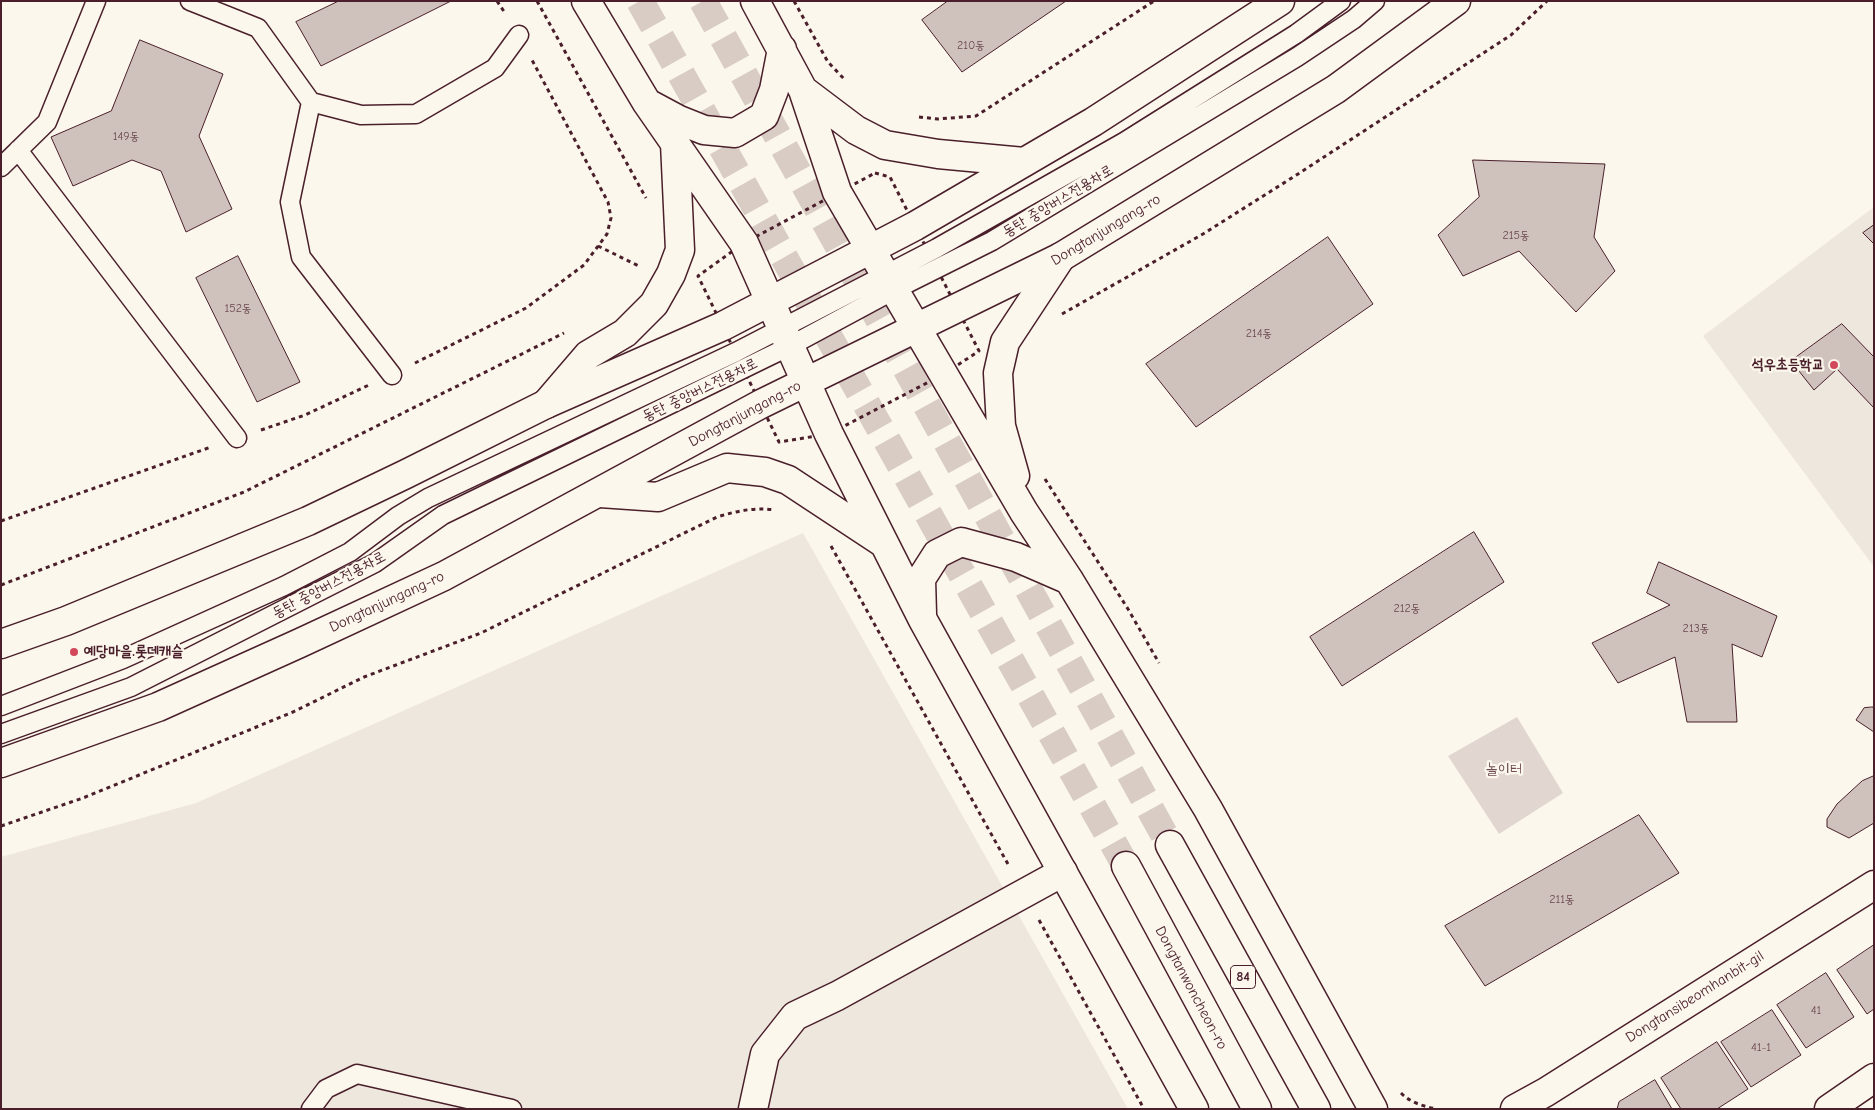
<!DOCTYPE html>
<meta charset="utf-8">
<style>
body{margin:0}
#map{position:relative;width:1875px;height:1110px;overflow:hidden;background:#fbf7ec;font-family:"Comic Neue",sans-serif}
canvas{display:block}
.frame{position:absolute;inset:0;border:2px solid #4a1f2b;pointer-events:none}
</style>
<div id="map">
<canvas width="1875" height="1110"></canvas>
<div class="frame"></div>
</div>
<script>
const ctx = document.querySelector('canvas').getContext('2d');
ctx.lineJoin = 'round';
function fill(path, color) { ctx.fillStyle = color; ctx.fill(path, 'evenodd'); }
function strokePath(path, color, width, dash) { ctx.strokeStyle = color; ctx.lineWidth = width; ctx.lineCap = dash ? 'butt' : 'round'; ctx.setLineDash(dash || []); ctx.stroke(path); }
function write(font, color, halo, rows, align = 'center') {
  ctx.font = font + ' "Comic Neue","Poor Story",sans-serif'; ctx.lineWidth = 4.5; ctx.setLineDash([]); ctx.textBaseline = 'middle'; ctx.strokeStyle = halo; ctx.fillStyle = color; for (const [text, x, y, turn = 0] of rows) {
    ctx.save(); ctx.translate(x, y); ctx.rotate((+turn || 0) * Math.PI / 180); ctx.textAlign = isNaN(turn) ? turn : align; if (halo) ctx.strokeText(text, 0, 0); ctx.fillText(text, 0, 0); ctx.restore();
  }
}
fill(new Path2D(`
 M1874,207v360l-171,-231z
 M803,533l325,576h-1127v-252l195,-54z`), '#eee7de');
fill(new Path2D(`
 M1517,717l46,76 -64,41 -51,-78z`), '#e2d7d0');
const building = new Path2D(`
 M339,1h112l-130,65 -25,-44z
 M948,1h118l-104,71 -40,-52z
 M140,40l83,34 -24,62 33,73 -46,23 -25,-61 -29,-11 -59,26 -22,-49 60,-26z
 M1473,160l132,4 -11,73 21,34 -39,41 -57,-61 -56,25 -25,-41 41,-38z
 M1874,225v19l-11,-11z
 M1328,237l45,67 -177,123 -50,-63z
 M238,256l62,126 -43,20 -61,-124z
 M1842,324l32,33v51l-37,-39 -23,21 -23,-29z
 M1474,532l30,50 -162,104 -32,-49z
 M1659,562l118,54 -15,41 -30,-13 5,78h-50l-12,-65 -57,26 -26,-40 78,-38 -23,-12z
 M1872,707h2v25l-18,-12 8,-12z
 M1874,776v47l-25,15 -22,-11v-8l10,-15 25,-23z
 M1639,815l40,58 -194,113 -40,-60z
 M1874,945v64l-7,5 -30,-44z
 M1826,973l28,44 -48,31 -29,-43z
 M1772,1010l29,45 -50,32 -30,-45z
 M1717,1042l31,47 -31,20h-36l-20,-31z
 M1655,1080l17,29h-55l2,-7z`);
fill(building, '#cfc2bc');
strokePath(building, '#4a1f2b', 1);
strokePath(new Path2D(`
 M640,1l486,865
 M703,1l467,844`), '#d8ccc5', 28, [28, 14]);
const service = new Path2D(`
 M190,1l68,27 53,74 50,13 55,-1 79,-46 24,-33
 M311,102l-21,100 11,55 91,118
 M18,150l219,288
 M1,167l46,-45 49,-121
 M1,706l122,-47 161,-73 66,-34 48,-36 30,-18 308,-146 201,-104 187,-106 172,-108 45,-33
 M1,734l130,-47 244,-124 68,-48 347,-169 104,-56 98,-49 305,-184 57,-38 21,-18
 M311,1109l15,-20 31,-15 155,35`);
const minor = new Path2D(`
 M753,1109l12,-55 30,-38 42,-20 226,-124
 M1515,1109l31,-17 328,-207
 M1829,1109l45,-31`);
const tertiary = new Path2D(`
 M1,644l65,-23 242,-100 98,-47 140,-70 177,-78 192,-100 178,-104 187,-121
 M1,763l157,-56 142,-64 144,-67 317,-172 300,-147 275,-168 120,-88`);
const primary = new Path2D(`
 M586,1l61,102 97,140 85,191 94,186 271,489
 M755,1l48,89 34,102 187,320 45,68 139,229 165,300
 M803,90l53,40 29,15 53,9 86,8
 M651,105l28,15 25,10 31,3 29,-17 10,-26 8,-41
 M546,404l42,-49 37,-22 29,-29 17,-30 9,-24 -5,-107
 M1015,476l-14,-50 -3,-53 7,-31 56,-85
 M600,493l58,4 69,-29 38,4 23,8 94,62
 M922,614l-1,-35 16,-25 24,-12 55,15 53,23
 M1170,845l146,264
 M1126,866l131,243`);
strokePath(service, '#4a1f2b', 21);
strokePath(minor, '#4a1f2b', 31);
strokePath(tertiary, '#4a1f2b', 31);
strokePath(primary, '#4a1f2b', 31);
strokePath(new Path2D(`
 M497,1l8,12
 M537,1l109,197
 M794,1l34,61 18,19
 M919,117l19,2 38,-3 178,-115
 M875,173l15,4 89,174 -35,23 -115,60 -50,8 -81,-166 46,-33z
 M598,246l43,21
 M1062,314l141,-80 95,-60 213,-139 36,-34
 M415,363l111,-55 58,-43 23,-31 4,-16 -3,-16 -76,-142
 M261,430l44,-15 64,-30
 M1045,479l83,130 31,54
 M1,521l210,-74
 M831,546l178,320
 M1,585l243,-93 320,-159
 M1,826l82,-28 210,-86 71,-35 117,-44 236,-116c20,-6 37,-10 58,-7
 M1039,920l105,189
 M1401,1093c10,10 22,13 35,16`), '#4a1f2b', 3, [4, 4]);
strokePath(service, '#fbf7ec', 18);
strokePath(minor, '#fbf7ec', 28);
strokePath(tertiary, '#fbf7ec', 28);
strokePath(primary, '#fbf7ec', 28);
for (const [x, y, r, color] of [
 [1834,365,5,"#d1495b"],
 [74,652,5,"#d1495b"]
]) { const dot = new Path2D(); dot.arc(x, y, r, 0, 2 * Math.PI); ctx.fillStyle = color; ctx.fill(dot); strokePath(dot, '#fbf7ec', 2); }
write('12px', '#6b484f', null, [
 ["210동",971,46],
 ["149동",126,137],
 ["215동",1516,236],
 ["152동",238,309],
 ["214동",1259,334],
 ["212동",1407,609],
 ["213동",1696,629],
 ["211동",1562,900],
 ["41",1816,1011],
 ["41-1",1761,1048]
]);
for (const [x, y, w] of [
 [1243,977,25]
]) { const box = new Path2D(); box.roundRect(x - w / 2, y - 11.5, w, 23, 4); ctx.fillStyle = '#fbf7ec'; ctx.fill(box); strokePath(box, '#4a1f2b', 1); }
write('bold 14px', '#4a1f2b', null, [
 ["84",1243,977]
]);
write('15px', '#4a1f2b', '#fbf7ec', [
 ["동탄 중앙버스전용차로",1058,201,-31],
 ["Dongtanjungang-ro",1106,230,-31],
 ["동탄 중앙버스전용차로",700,390,-26],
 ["Dongtanjungang-ro",745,414,-28],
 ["동탄 중앙버스전용차로",329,585,-28],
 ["Dongtanjungang-ro",387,602,-25],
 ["Dongtanwoncheon-ro",1191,988,62],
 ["Dongtansibeomhanbit-gil",1695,997,-32]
]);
write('bold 15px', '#4a1f2b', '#fbf7ec', [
 ["석우초등학교",1824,365],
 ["예당마을.롯데캐슬",84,652,"left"]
], 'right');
write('15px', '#704d54', '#fbf7ec', [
 ["놀이터",1504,770]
]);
</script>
